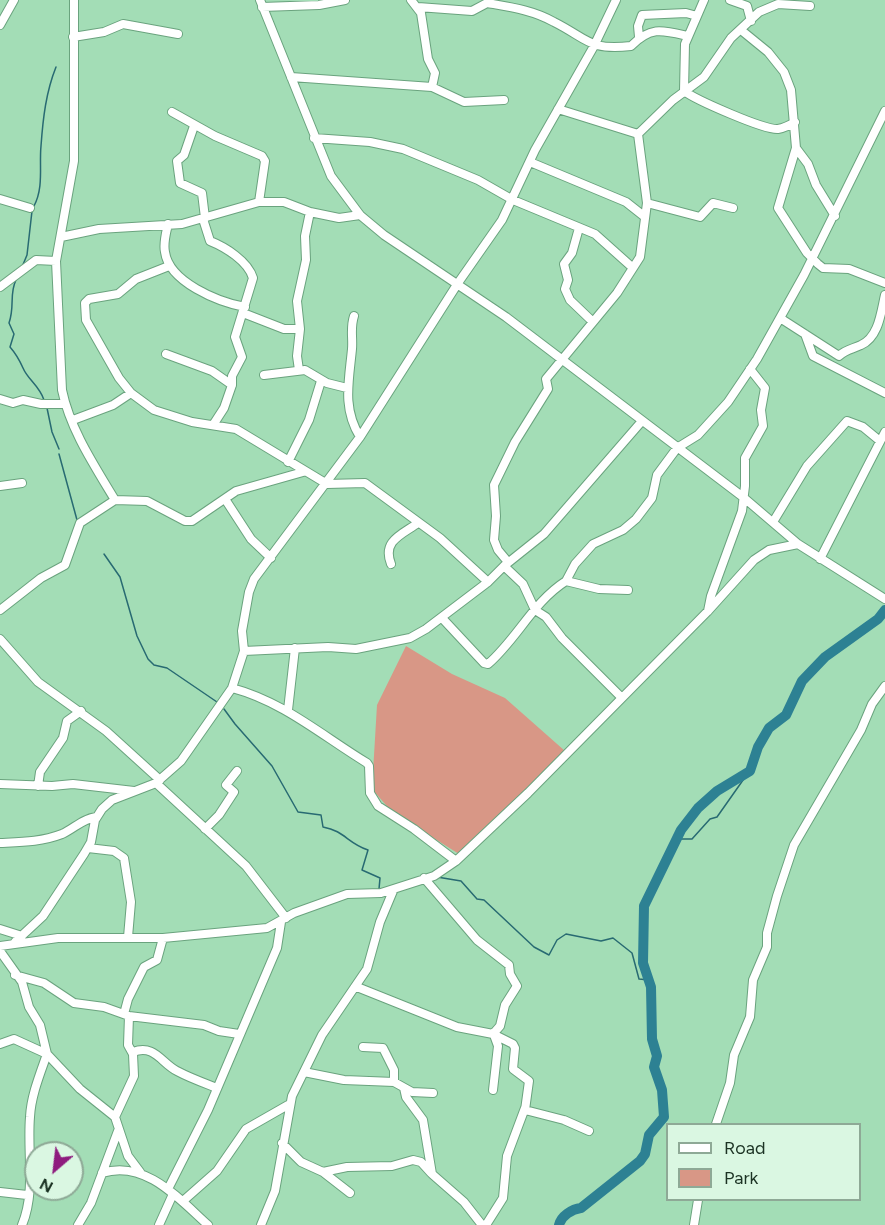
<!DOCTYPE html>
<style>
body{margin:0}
#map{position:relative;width:885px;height:1225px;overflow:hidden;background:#a3ddb6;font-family:Figtree,sans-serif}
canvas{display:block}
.legend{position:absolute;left:666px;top:1123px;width:195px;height:78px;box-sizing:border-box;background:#daf7e2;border:2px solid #8ea996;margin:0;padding:8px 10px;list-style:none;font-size:18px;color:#1c3324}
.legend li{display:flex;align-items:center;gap:12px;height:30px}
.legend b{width:30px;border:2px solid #8ea996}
.north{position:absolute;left:24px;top:1141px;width:60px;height:60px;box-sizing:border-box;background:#daf7e2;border:2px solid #8ea996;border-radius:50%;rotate:208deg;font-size:16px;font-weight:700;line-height:24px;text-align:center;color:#1c3324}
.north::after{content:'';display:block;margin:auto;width:21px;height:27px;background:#8e1c7e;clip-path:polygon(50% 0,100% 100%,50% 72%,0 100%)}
</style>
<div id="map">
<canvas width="885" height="1225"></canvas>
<ul class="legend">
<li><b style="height:8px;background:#fff"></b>Road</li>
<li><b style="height:16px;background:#d89786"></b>Park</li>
</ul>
<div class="north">N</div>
</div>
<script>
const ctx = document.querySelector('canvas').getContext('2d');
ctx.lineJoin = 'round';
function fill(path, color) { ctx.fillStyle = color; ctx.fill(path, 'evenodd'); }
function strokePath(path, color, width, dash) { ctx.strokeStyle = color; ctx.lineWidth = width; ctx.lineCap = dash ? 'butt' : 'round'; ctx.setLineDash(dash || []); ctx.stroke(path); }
fill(new Path2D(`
 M406,646l46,28 53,24 60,53c-35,36 -72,67 -106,103l-67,-42 -20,-23 5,-84z`), '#d89786');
strokePath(new Path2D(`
 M34,206c10,-19 5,-40 7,-60 2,-28 5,-54 15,-79
 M22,267l5,-12 5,-44
 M16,280c-7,14 -1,26 -7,43l5,11 -4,13c7,8 9,12 13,21 5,12 16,17 21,32
 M47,408l5,24 7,17
 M59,454l18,66
 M104,554l16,23 17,59 11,23 6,6 13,3 50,34
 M224,709l11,15 37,42 26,46 23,3 2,12c22,4 24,16 45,23l-6,20 18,8 -1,11
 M677,839h15l18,-20 7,-2 31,-44
 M437,877l24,4 16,18 7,1 50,47 15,8 8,-15 9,-6 35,7 12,-3 19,15 7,26 10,1`), '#286a72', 1.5);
strokePath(new Path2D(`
 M559,1225c2,-9 13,-16 22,-17l59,-47 5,-7 4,-19 15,-18 -2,-27 -8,-23 3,-11 -5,-17 -1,-52 -8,-24 1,-57 37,-76 17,-22 19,-17 33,-20 8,-24 11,-19 17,-13 16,-34 23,-24 53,-38 7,-9`), '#2d8193', 10);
const minor = new Path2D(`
 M74,0v161l-18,100 6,129c8,39 32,75 53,110
 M260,0l71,176 29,39 24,20 122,82 237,180 55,47 87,55
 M411,0l10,13 7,46 7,14 -3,14
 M704,0l-19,44 -1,47c12,9 80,39 94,38 6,-1 12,-4 17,-7
 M730,0l17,6 4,15
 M262,7l57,-2 26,-5
 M418,7l54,4 15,-8c23,4 46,7 67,19 34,17 35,29 77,24 20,-20 31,-16 57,-10
 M0,25l14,-25
 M741,30l27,22 16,20 7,18 5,58 12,16 8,21 19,31
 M73,37l31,-5 19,-8 55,10
 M639,37l-1,-11 4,-11 44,-2 11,3
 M291,77l141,10 32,15 40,-2
 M558,109l80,25
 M172,112l43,24 47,20 3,5 -6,41
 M194,126l-10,29 -7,6 3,22 22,10 3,25
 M638,134l35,-34 31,-23 27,-39 28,-26 19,-8 32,2
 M314,138l56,4 33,7 75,31 35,20 82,34 38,34
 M796,148l-18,60 29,45 11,11 5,4 26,1 36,14
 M530,162l96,40 19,15
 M0,199l30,9
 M647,203l53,14 13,-14 20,5
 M203,219l7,22c15,6 38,20 43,37l-18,59 7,20 -10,19v9
 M168,224c-2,9 -5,19 -3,28 4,30 53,50 80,55
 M579,228l-7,25 -8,11 4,16 -3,9 5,11 23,22
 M61,237l38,-8 83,-5 77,-22h25l26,10 29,6 21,-3
 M169,266l-33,13 -18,15 -29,5 -4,4 1,17 33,58 12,15 23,17 38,12 44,7 91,55 38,-1 75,55 48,44
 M0,287l36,-27 20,1
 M243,313l41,16h16
 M354,316c-4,12 -1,21 -2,33 -3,32 -10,59 8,88
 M780,318l59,38c7,-7 14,-7 22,-11 18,-8 20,-33 24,-50
 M805,334l8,22 72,37
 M166,354l46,17 20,14 -8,23 -11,17
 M299,370l-2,-14 3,-27 -3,-28 9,-41 -1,-24 5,-24
 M264,375l41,-5 22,13 20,5
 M0,399l13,4 10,-3 18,4h24
 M73,420l40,-15 18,-12
 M288,462l21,-42 12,-39
 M0,486l22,-3
 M225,499l26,40 20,19
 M773,522l34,-56 40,-45 16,6 17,14
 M820,559l65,-127
 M508,562l-10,-12 -4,-10 2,-24 -2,-31 21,-43 33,-53 -2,-10 71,-86 23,-36 7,-54 -9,-69
 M391,564c-9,-23 10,-29 27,-41
 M504,566l19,18 12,26 11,7 16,21 60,60
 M566,581l9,-17 18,-20 30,-14 13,-11 16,-21 5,-23 20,-27 21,-13 30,-33 29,-43 47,-84 81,-164
 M0,610l41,-32 24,-13 15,-42 35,-23 32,1 38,20h7l44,-30 67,-19
 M708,611l3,-15 31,-85 3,-25v-28l18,-32 -2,-16 4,-22 -15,-19
 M442,618l42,45 4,1c29,-25 45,-62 78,-83l33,8 29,1
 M0,639l38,43 68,49 54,49
 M244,651l84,-4 28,2 54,-11 16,-9 62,-47 16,-16 40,-32 98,-113
 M232,688c52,14 89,47 135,75l2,3 1,27 8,13 36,23 42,32
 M288,710l7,-62
 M156,783l90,83 40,52
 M0,784l52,2 21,-2 61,7
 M38,786l2,-14 23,-34 4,-17 14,-10
 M205,829l14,-14 15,-23 -8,-7 11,-14
 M0,843c22,-1 41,-1 62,-9 13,-6 20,-15 34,-17
 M88,848l26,3 10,7 7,44 -3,35
 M424,878l53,62 32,25 1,9 7,12 -12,19 -5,21 -7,8
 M0,929l22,7
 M15,942l28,-26 41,-62 7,-12 4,-22 7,-11 10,-9 44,-17 25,-22 51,-73 12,-37 -2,-20 7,-39 5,-13 106,-142 98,-154 44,-63 33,-70 59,-104 22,-46
 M0,946l58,-8h105l104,-10 27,-15 53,-19 34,-1 53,-17 22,-15 72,-68 180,-182 46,-51 15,-10 29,-6
 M0,951l22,31 7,25 11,18 7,29 33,35 35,28 13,39 12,16
 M15,975l29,8 30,20 30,4 25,9 75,9 15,6 20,3
 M357,987l100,40 36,7 20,10 2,4 -2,21 16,12 -4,29 39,10 25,11
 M124,1014l4,-15 16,-32 13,-7 6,-22
 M0,1044l14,-5 33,15c-7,20 -16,42 -17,63 -3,35 6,75 -8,108
 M363,1047l20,1 11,22v12
 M133,1052c22,-8 28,11 44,19 13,7 27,12 40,17
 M304,1072l40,8 50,2 18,10 21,1
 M404,1088l2,9 17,23 9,54 32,28 18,23
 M493,1090l5,-44 -4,-11
 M115,1117l19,-41 -1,-22 -5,-9 1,-29
 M716,1124l14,-41 4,-28 16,-38 3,-37 14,-33v-14l10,-37 17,-51 67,-115 11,-26 13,-18
 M282,1143l19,19 22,10 27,21
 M323,1172l24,-5 45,-1 21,-6 8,2 10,11
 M102,1173c43,-14 77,26 106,52
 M168,1189l40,-79 69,-162 4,-26
 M0,1192l27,3
 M183,1201l34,-30 29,-42 42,-24
 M78,1225l13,-22 27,-72
 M159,1225l14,-31
 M261,1225l14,-34 17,-95 30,-61 45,-66 13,-47 13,-31
 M486,1225l17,-27 4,-42 18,-48
 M694,1225l4,-25`);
strokePath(minor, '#6aa37e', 10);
strokePath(minor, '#fff', 8);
</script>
